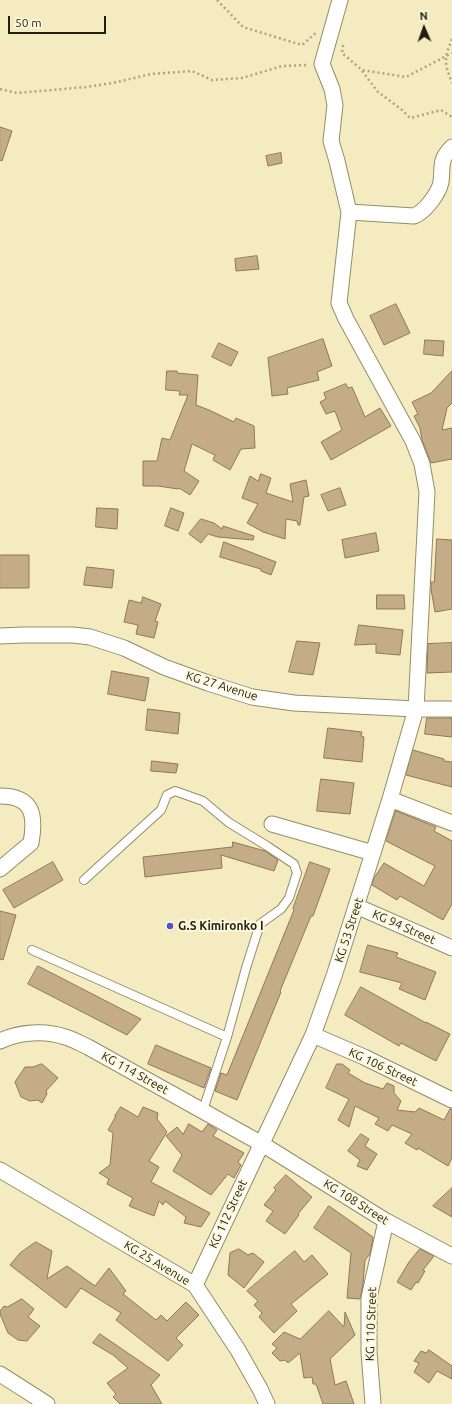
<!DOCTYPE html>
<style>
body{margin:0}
#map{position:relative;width:452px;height:1404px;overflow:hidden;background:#f5ebc0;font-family:Ubuntu,sans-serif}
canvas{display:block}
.north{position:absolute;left:404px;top:8px;width:40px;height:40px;-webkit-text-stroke:3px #fef8de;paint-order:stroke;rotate:358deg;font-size:11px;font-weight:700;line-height:16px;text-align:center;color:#221f0f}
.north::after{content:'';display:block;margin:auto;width:14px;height:18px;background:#221f0f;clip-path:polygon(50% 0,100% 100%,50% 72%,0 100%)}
.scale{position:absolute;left:8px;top:16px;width:98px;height:18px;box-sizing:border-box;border:2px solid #221f0f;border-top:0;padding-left:5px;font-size:12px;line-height:14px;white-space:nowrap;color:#221f0f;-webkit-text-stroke:3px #fef8de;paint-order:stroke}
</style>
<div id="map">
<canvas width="452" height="1404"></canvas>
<div class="north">N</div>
<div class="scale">50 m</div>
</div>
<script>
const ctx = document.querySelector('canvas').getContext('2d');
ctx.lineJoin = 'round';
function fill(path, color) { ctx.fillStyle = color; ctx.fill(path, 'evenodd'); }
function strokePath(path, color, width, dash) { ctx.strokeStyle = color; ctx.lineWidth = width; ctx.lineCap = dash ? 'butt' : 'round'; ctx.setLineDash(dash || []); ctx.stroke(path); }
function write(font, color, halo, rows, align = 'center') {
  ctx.font = font + ' Ubuntu,sans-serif'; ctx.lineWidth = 4; ctx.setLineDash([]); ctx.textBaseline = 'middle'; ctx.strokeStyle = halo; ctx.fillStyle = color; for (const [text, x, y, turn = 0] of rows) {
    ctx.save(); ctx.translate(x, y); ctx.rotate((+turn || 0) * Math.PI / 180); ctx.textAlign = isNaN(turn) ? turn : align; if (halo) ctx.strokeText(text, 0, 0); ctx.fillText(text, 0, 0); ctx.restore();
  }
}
const building = new Path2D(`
 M0,127l12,4 -10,30 -2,-1z
 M281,153l1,10 -14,3 -2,-10z
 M257,256l2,13 -23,2 -1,-12z
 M396,304l14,29 -26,12 -14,-29z
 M323,339l9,27 -15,6 2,8 -32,8 1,6 -16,2 -4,-38z
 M425,340l19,1 -1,15 -19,-2z
 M219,343l19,9 -7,14 -19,-9z
 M167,371h10v2l21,2 -2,30 13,5 25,12 2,-4 18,8 1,22 -14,1 -11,21 -17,-10 2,-5 -23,-11 -8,27 15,10 -9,14 -11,-7 -1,1 -20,-3h-15v-25h14l5,-23 8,2 18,-45h-9l1,-4 -14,-1z
 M452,371v32l-5,5 -5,22 10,-2v31l-21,4 -9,-23 -2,-12 -6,-12 4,-2 -6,-12 19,-9z
 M346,384l2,4 4,-1 13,30 15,-9 11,18 -60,34 -10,-18 21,-12 -7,-19 -9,3 -6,-12 6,-3 -2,-6z
 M261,474l10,4 -5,15 27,9 -3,-18 16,-4 3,16 -5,1 -4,28h-2l-1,-4 -11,-2 -1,20 -22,-7 -16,-9 11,-19 -16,-6 8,-22 8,5z
 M340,488l6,17 -18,6 -7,-16z
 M97,508l21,1 -1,20 -21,-2z
 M171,508l13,5 -6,18 -13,-5z
 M201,519l13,4 8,6 1,-3 31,10 -1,4 -35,-3 -10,-3 -7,9 -12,-9z
 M376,533l3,18 -34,7 -3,-18z
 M437,539l15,1v69l-17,3 -4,-23v-7h3z
 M224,542l52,20 -5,13 -10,-4v-2l-41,-12z
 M0,555h29v33h-29z
 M87,567l27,3 -2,18 -28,-3z
 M377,595h27l1,14h-28z
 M143,597l18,7 -6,17 3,1 -4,16 -18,-4 2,-9 -14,-3 5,-22 12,3z
 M359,625l44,5 -3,25 -24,-2v-9l-21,1z
 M297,641l23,2 -7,32 -24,-3z
 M452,643v29l-25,1 1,-29z
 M112,671l37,7 -4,23 -37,-7z
 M148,709l32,4 -2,21 -32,-4z
 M427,718h25v19l-27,-3z
 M328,728l34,4 -1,4 3,1 -2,25 -38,-4z
 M413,750l31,9v2l8,1v25l-46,-12z
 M152,761l26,3 -2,9 -25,-2z
 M321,779l33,4 -4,31 -33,-3z
 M396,811l40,16 -2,4 18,10v63l-9,16 -43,-24 -3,4 -25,-15 2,-7 10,-15 40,23 11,-20 -49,-25z
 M233,842l32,9 13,9 -4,11 -53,-16 1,13 -77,9 -2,-20 89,-10z
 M53,862l10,18 -49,28 -11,-18z
 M310,862l20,7 -17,47h-2l-31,75 1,1 -44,108 -22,-9 6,-18 6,2 67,-165 -1,-1z
 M0,911l16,4 -13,45 -3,-1z
 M368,945l30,8 -2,4 40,15 -11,28 -26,-11 3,-6 -42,-11z
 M38,966l103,53 -14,16 -99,-51z
 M361,987l65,36v-1l24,12 -14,27 -35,-18 -2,3 -54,-31z
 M156,1045l55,23 -7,20 -56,-24z
 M42,1064l16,14 -12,13 1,3 -5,9 -4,-3 -8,1 -9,-4 -6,-15 10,-15h8z
 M337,1064h5l8,6 -2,3 17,10 18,6 4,-6 7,3v7l7,8 -4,9 18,2 4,-4 25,12 6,-11h2v49l-4,8 -30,-18 -1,2 -12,-7 7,-9 -20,-9 -4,6 -13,-7 4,-6 -24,-12 -6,21 -11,-7 11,-21 -23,-11z
 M121,1107l17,10 5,-10 15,6 -1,6 10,13 -18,29 10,6 -8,15 59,31 -9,14 -17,-4 2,-6 -21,-16 -2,4 -4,-4 -5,15 -25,-10 4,-8 -26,-14 2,-5 -10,-6 11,-8 3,-32 -5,-3 8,-14h-1z
 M189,1124l13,8 6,-8 9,6 -4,6 31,17 -6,9 3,3 -7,13 -6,-4 -17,21 -38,-24 9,-16 -16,-19 11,-9 6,7z
 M361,1134l8,5 -4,7 12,8 -10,16 -10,-4 3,-6 -12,-9z
 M286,1175l26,22 -14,17 1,1 -14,19 -19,-13 7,-10 -9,-6 12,-15 -2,-2z
 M452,1188v29l-19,-11z
 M329,1206l44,31 -3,17 -5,6 -2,24 -3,15 -13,-1 4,-45 -37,-25z
 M36,1242l16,9 -5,28 20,-13 28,20 14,-18 17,23 -3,3 33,26 5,-5 6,6 19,-19 13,13 -23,23 7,7 -15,16 -52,-41 5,-7 -40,-25 -15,20 -56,-43 10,-12z
 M239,1249l9,6 5,-2 11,9 -20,26 -16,-13 2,-22z
 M420,1249l14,7 -11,14 2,1 -7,12 -2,-1 -5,8 -14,-8 12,-20z
 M295,1251l9,11 8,-7 16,19 -37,30 6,7 -23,22 -15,-16 3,-4 -8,-8 4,-4 -11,-10z
 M22,1299l12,10 -6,8 12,9 -13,15 -9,-1 -10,-7 -8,-19v-3l4,-5 3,1z
 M329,1311l15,16 1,-15 10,23 -25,24 5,26 11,-4 8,23h-31l-7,-20h-3l-1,-7 -8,1 -4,-25 -12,10 -3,-3 -5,1 -8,-8 5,-5 -5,-4 12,-12 16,7z
 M100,1334l60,41 -9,10 11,19h-42l-7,-7 3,-3 -9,-11 21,-15 -15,-13 -20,-12z
 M429,1350l23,16v13l-15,-8 -8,12 -15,-11 5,-9 -5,-2 7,-10 5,2z`);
fill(building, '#c5ac88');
strokePath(building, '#8f7855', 1);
const service = new Path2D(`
 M84,880l77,-70 6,-15 8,-4 28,10 25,21 39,24 27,18 3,9 -8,25 -8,11 -21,15 -14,44 -19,69 -24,73
 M32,950l195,87`);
const minor = new Path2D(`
 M349,212l65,4c11,-4 25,-23 27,-34 2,-16 -2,-22 11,-35
 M0,636l23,-1h50l17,2 34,11 40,19 44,16 44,14 42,6 122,6h36
 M0,796c33,0 36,19 31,47l-31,26
 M390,799l62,24
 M272,824l101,29
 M356,906l96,42
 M313,1035l51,22 88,43
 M0,1041c19,-9 45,-11 65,-4 8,2 16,7 23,10l174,97 124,77 66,35
 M0,1170l195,115 43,65 22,39 7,15
 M195,1285l118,-250 21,-59 56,-177 26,-90 11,-217 -5,-28 -9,-23 -67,-122 -7,-16 10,-91 -12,-51 -6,-20 4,-36 -3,-16 -10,-25 18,-64
 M0,1374l47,30
 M373,1404l-4,-52v-54l17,-77`);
strokePath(service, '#968c64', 10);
strokePath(minor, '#968c64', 17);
strokePath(new Path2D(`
 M217,0l26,27 59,18 15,-13
 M452,39c-8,20 -8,23 0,44
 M343,45l-1,8 20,17 44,7 46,-24
 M362,71l16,21 23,17 9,9 31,-8 11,7
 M0,89l17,4 69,-6 27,-4 38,-9 41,-3 20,9 30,-2 40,-12 27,-1`), '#aca482', 2.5, [2, 3]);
strokePath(service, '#fff', 8);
strokePath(minor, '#fff', 15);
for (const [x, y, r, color] of [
 [170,926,4,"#5054ca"]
]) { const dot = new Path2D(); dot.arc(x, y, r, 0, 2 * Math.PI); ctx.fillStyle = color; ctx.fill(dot); strokePath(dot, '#fef8de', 1.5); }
write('12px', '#221f0f', '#fef8de', [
 ["KG 27 Avenue",222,686,17],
 ["KG 94 Street",404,927,24],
 ["KG 53 Street",349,930,-72],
 ["KG 106 Street",383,1067,25],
 ["KG 114 Street",135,1073,29],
 ["KG 108 Street",356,1202,32],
 ["KG 112 Street",228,1214,-65],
 ["KG 25 Avenue",157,1263,31],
 ["KG 110 Street",371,1324,-88]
]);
write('bold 12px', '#221f0f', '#fef8de', [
 ["G.S Kimironko I",178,926]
], 'left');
</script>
